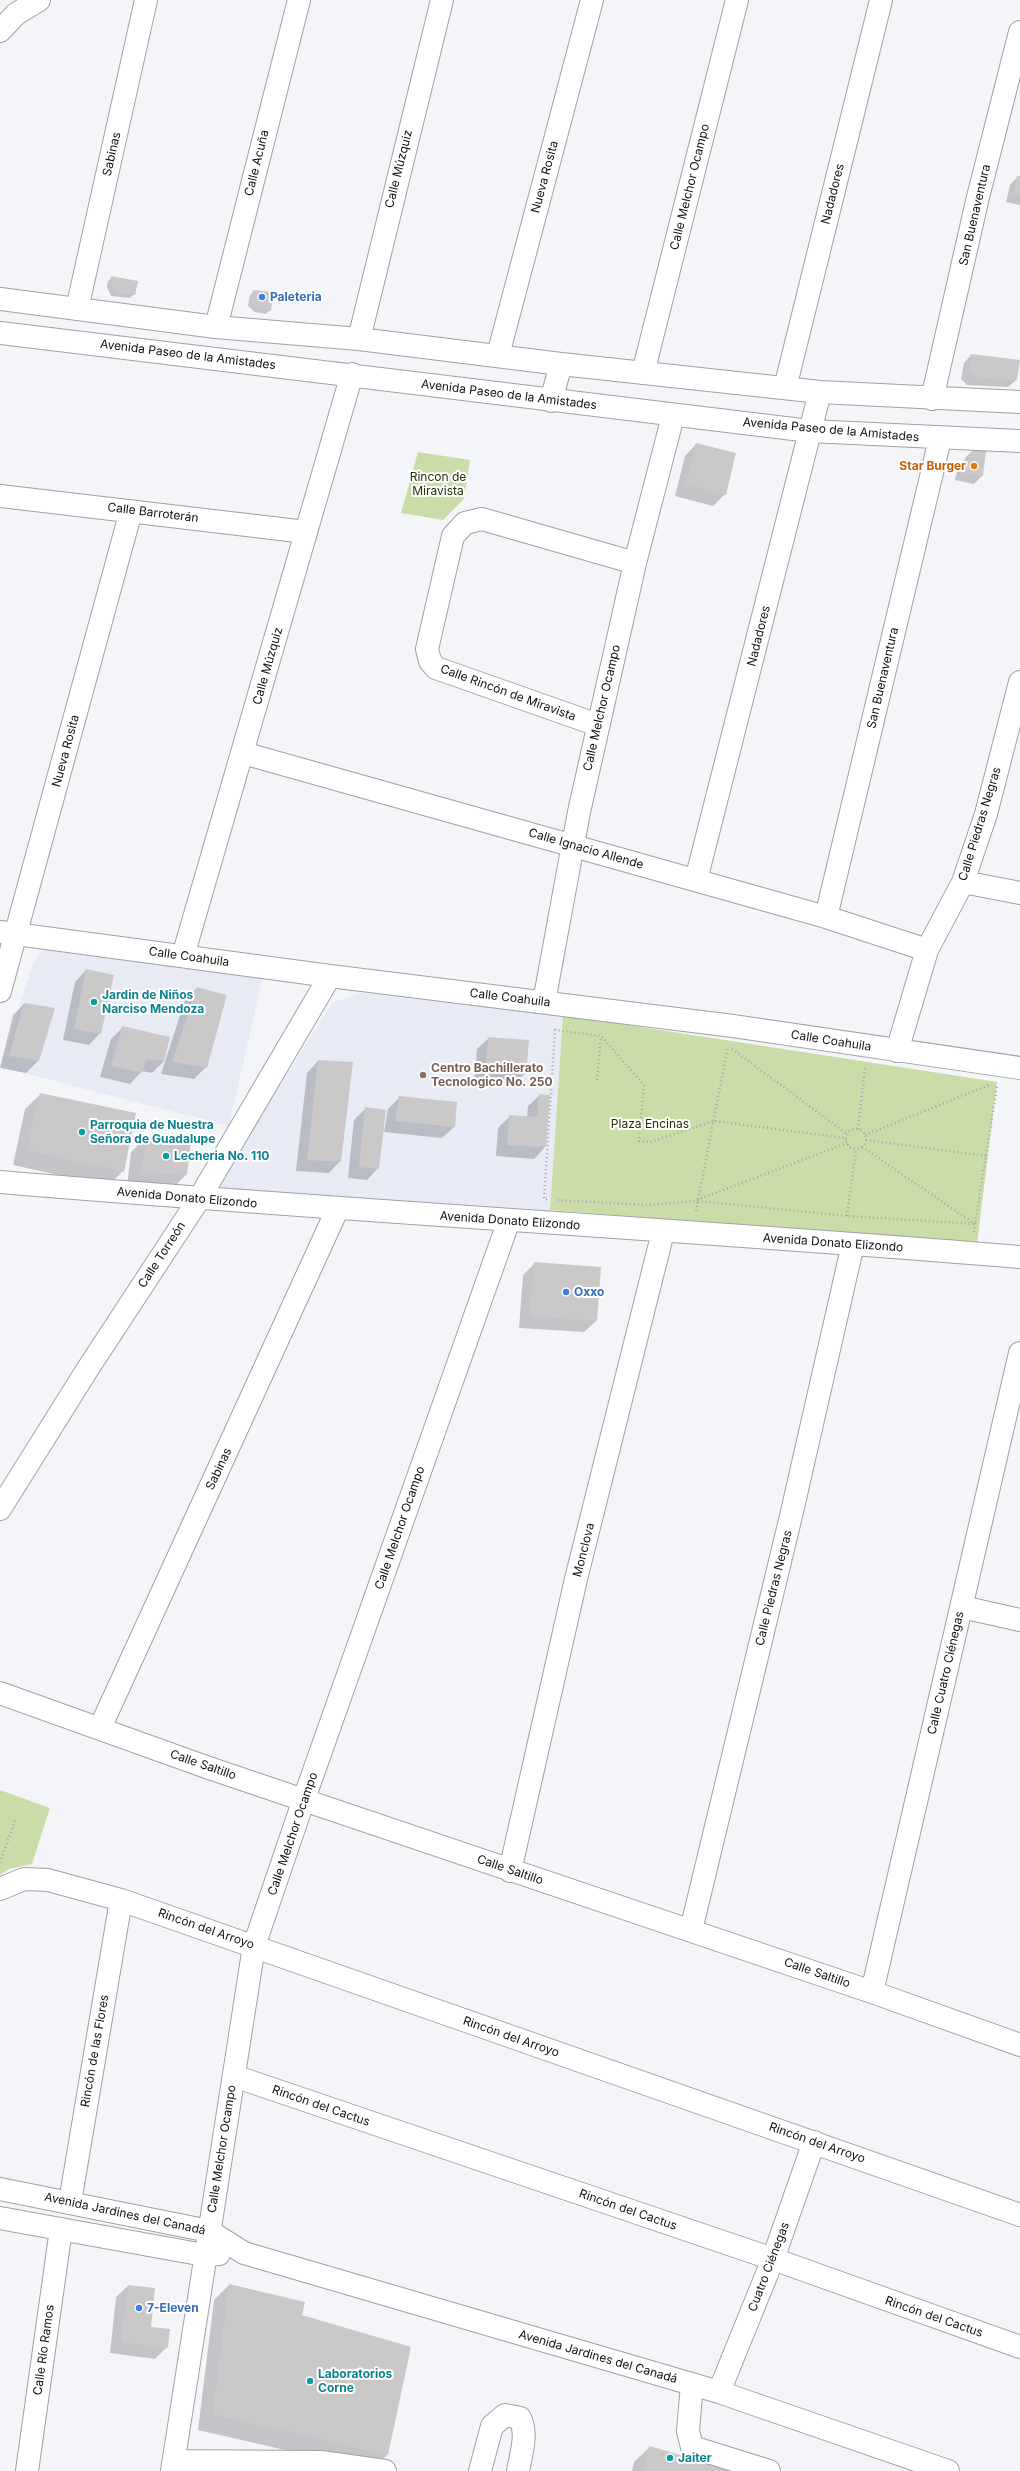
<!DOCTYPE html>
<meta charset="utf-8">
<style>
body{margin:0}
canvas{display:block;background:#f4f5f9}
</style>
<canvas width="1020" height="2471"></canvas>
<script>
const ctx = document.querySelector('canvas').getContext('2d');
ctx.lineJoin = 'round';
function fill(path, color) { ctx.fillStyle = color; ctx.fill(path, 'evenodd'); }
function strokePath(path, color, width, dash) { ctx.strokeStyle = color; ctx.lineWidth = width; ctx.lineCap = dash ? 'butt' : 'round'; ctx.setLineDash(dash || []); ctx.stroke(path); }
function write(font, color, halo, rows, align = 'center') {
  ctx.font = font + ' Inter,sans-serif'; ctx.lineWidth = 4; ctx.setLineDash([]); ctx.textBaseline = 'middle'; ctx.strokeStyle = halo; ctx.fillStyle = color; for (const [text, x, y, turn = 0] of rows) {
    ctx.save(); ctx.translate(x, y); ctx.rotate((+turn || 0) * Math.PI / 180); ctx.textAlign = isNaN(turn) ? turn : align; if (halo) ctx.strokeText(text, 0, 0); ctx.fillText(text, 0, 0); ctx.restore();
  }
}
fill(new Path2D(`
 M48,941l218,22 -37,163 -229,-59 33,-103z
 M361,993l202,22 -13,195 -337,-21 120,-187z`), '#e8ebf6');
fill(new Path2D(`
 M418,452l52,8 -6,39 -21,21 -42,-7z
 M563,1015l434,67 -20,162 -427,-34z
 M0,1790l50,18 -18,56 -23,5 -9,6z`), '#cadda8');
fill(new Path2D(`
 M1017,177h3v28l-14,-3 4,-17z
 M112,278l22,16 -4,4 -19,-2 -4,-9 1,-6z
 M254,291l16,19 -4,4 -11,-2 -7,-6 2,-11z
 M971,355l45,25 -8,7 -41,-2 -6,-6 3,-16z
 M696,444l29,50 -12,12 -38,-10 10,-40z
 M974,450l11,2 -3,24 -8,8 -19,-4 3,-13z
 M86,970l14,63 -11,12 -26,-5 12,-58z
 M197,988l9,79 -12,12 -33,-5 24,-74z
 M24,1004l29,5 -15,52 -12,12 -26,-5 13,-53z
 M123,1027l46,11 -5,23 -12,12 -10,-2 -12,13 -30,-7 11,-38z
 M489,1038l36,35 -11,12 -40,-3 3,-33z
 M318,1061l22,100 -11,12 -33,-2 11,-98z
 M41,1094l82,77 -15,15 -95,-21 12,-56z
 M540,1095h9l-4,52 -11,12 -38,-3 2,-28 12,-12 17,2 1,-12z
 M400,1097l54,30 -12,11 -58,-6 4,-23z
 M366,1108l12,60 -11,12 -19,-2 6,-58z
 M146,1137l40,38 -15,15 -44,-3 4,-35z
 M535,1263l61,58 -12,11 -65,-4 4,-53z
 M229,2285l72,31 109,32 -23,107 -15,15 -174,-40 16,-130z
 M128,2286l21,42 18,19 -12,12 -45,-6 6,-56z
 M650,2447l85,24h-103l2,-9z`), '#0003');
fill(new Path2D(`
 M1017,176h3v20l-7,-2z
 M111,276l27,5 -3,14 -20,-2 -5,-10z
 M253,290l20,2 -2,19 -13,-2 -7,-7z
 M971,354l49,6 -3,20 -42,-3 -7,-6z
 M696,443l40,10 -10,42 -40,-10z
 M974,449l12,2 -3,25 -21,-3 3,-15z
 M86,969l28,6 -13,59 -27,-5z
 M197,987l30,8 -20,73 -35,-6z
 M24,1003l31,5 -16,53 -30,-5z
 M122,1026l48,11 -6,24 -18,-2 -4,14 -31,-7z
 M488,1037l41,3 -3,34 -41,-3z
 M318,1060l35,2 -12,100 -34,-2z
 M40,1093l96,20 -12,59 -97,-22z
 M539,1094l11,1 -4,52 -39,-2 2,-30 28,2z
 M399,1096l58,6 -2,25 -60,-6z
 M365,1107l21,3 -7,59 -20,-2z
 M146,1136l45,5 -4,34 -45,-3z
 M534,1262l67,5 -4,54 -67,-5z
 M229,2284l76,18 -3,13 109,32 -23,108 -175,-41z
 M128,2285l27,3 -4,39 19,2 -2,19 -47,-6z
 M649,2446l88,25h-93z`), '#cbc8ca');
const minor = new Path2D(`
 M0,31l16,-17 23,-14
 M0,299l216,28 143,12 202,25 259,28 200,10
 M77,309l69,-309
 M216,327l83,-327
 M0,333l810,98 210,10
 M359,339l83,-339
 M498,355l94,-355
 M643,373l94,-373
 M785,388l96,-388
 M932,399l46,-202 42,-165
 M551,401l10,-37
 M0,496l306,36
 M598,725l-162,-57 -6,-7 -3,-12 26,-113 12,-13 17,-4 153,44
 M243,753l583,164 101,33
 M696,880l124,-488
 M963,882l57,11
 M826,917l114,-478
 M0,932l330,44 403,50 287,42
 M183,956l169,-582
 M0,991l131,-480
 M544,1002l35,-190 56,-249 38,-147
 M897,1051l30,-101 36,-68 23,-68 34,-132
 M0,1182c340,29 680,47 1020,75
 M0,1509l87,-139 112,-171 131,-223
 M962,1607l58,13
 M0,1693l209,75 663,224 148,53
 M100,1728l237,-518
 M510,1871l66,-292 87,-347
 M0,1889l24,-10 24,1 73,20 899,315
 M691,1930l100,-414 62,-272
 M872,1992l148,-639
 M234,2076l539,183 247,88
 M0,2189l209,42 35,22 475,139 229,79
 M70,2202l51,-302
 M0,2218l204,37 15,-1
 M692,2384l-4,47 4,16 77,24
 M719,2392l54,-133 41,-117
 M174,2461l147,1 64,9
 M27,2471l34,-242
 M172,2471l82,-525 50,-147 205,-579
 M480,2471l12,-45 13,-11 15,3c8,16 1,36 -2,53`);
strokePath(minor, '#a1a1a5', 24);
strokePath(new Path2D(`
 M732,1049l115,85
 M597,1080l4,-43
 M858,1129l7,-62
 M846 1139a10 10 0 1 1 20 0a10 10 0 1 1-20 0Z
 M865,1135l124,-50
 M866,1140l121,16
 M862,1147l113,77 -1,9
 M547,1199h-3l11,-169 46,6 43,49 -5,56 11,1 64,-21 132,17
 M558,1200l89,5 50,-4 150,15 128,8 22,-138
 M697,1200l150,-57
 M696,1211l32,-165
 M847,1216l9,-67
 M0,1863l15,-43`), '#a6a7aa', 2.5, [1, 3]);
strokePath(minor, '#fff', 22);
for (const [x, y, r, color] of [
 [262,297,4,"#3f7fe0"],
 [974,466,4,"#e8710a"],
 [94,1002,4,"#0f9aa8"],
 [423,1075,4,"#8d6e63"],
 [82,1132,4,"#0f9aa8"],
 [166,1156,4,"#0f9aa8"],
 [566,1292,4,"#3f7fe0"],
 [139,2308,4,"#3f7fe0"],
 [310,2381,4,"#0f9aa8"],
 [670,2458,4,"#0f9aa8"]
]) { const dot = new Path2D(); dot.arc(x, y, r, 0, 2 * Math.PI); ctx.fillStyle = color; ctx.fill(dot); strokePath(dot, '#fff', 1.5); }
write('12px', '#101112', '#fff', [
 ["Sabinas",112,154,-77],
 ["Calle Acuña",257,163,-76],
 ["Calle Múzquiz",399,169,-76],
 ["Nueva Rosita",545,177,-75],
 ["Calle Melchor Ocampo",690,187,-76],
 ["Nadadores",833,194,-76],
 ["San Buenaventura",975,215,-77],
 ["Avenida Paseo de la Amistades",188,355,7],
 ["Avenida Paseo de la Amistades",509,395,7],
 ["Avenida Paseo de la Amistades",831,430,5],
 ["Calle Barroterán",153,513,7],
 ["Nadadores",759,636,-76],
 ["Calle Múzquiz",268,666,-74],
 ["San Buenaventura",883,678,-77],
 ["Calle Rincón de Miravista",508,693,20],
 ["Calle Melchor Ocampo",602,708,-77],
 ["Nueva Rosita",66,751,-75],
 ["Calle Piedras Negras",980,824,-73],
 ["Calle Ignacio Allende",586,849,16],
 ["Calle Coahuila",189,957,8],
 ["Calle Coahuila",510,998,7],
 ["Calle Coahuila",831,1041,9],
 ["Avenida Donato Elizondo",187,1198,5],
 ["Avenida Donato Elizondo",510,1221,4],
 ["Avenida Donato Elizondo",833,1243,4],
 ["Calle Torreón",162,1255,-57],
 ["Sabinas",219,1469,-65],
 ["Calle Melchor Ocampo",400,1528,-71],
 ["Monclova",584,1550,-76],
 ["Calle Piedras Negras",774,1588,-76],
 ["Calle Cuatro Ciénegas",946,1673,-77],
 ["Calle Saltillo",203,1765,19],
 ["Calle Melchor Ocampo",293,1834,-71],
 ["Calle Saltillo",510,1870,19],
 ["Rincón del Arroyo",206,1929,19],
 ["Calle Saltillo",817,1973,19],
 ["Rincón del Arroyo",511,2037,19],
 ["Rincón de las Flores",95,2051,-80],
 ["Rincón del Cactus",321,2106,19],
 ["Rincón del Arroyo",817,2143,19],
 ["Calle Melchor Ocampo",222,2149,-81],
 ["Rincón del Cactus",628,2210,19],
 ["Avenida Jardines del Canadá",125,2214,12],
 ["Cuatro Ciénegas",769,2267,-69],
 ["Rincón del Cactus",934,2317,19],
 ["Calle Río Ramos",44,2350,-82],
 ["Avenida Jardines del Canadá",598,2357,16]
]);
write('bold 12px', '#366cbe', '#fff', [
 ["Paleteria",270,297],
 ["Oxxo",574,1292],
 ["7-Eleven",147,2308]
], 'left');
write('bold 12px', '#c56008', '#fff', [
 ["Star Burger",966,466]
], 'right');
write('12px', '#233000', '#fff', [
 ["Rincon de",438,477],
 ["Miravista",438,491],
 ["Plaza Encinas",650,1124]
]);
write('bold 12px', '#0d838f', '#fff', [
 ["Jardin de Niños",102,995],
 ["Narciso Mendoza",102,1009],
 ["Parroquia de Nuestra",90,1125],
 ["Señora de Guadalupe",90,1139],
 ["Lecheria No. 110",174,1156],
 ["Laboratorios",318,2374],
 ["Corne",318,2388],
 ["Jaiter",678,2458]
], 'left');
write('bold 12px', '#785e54', '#fff', [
 ["Centro Bachillerato",431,1068],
 ["Tecnologico No. 250",431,1082]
], 'left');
</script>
